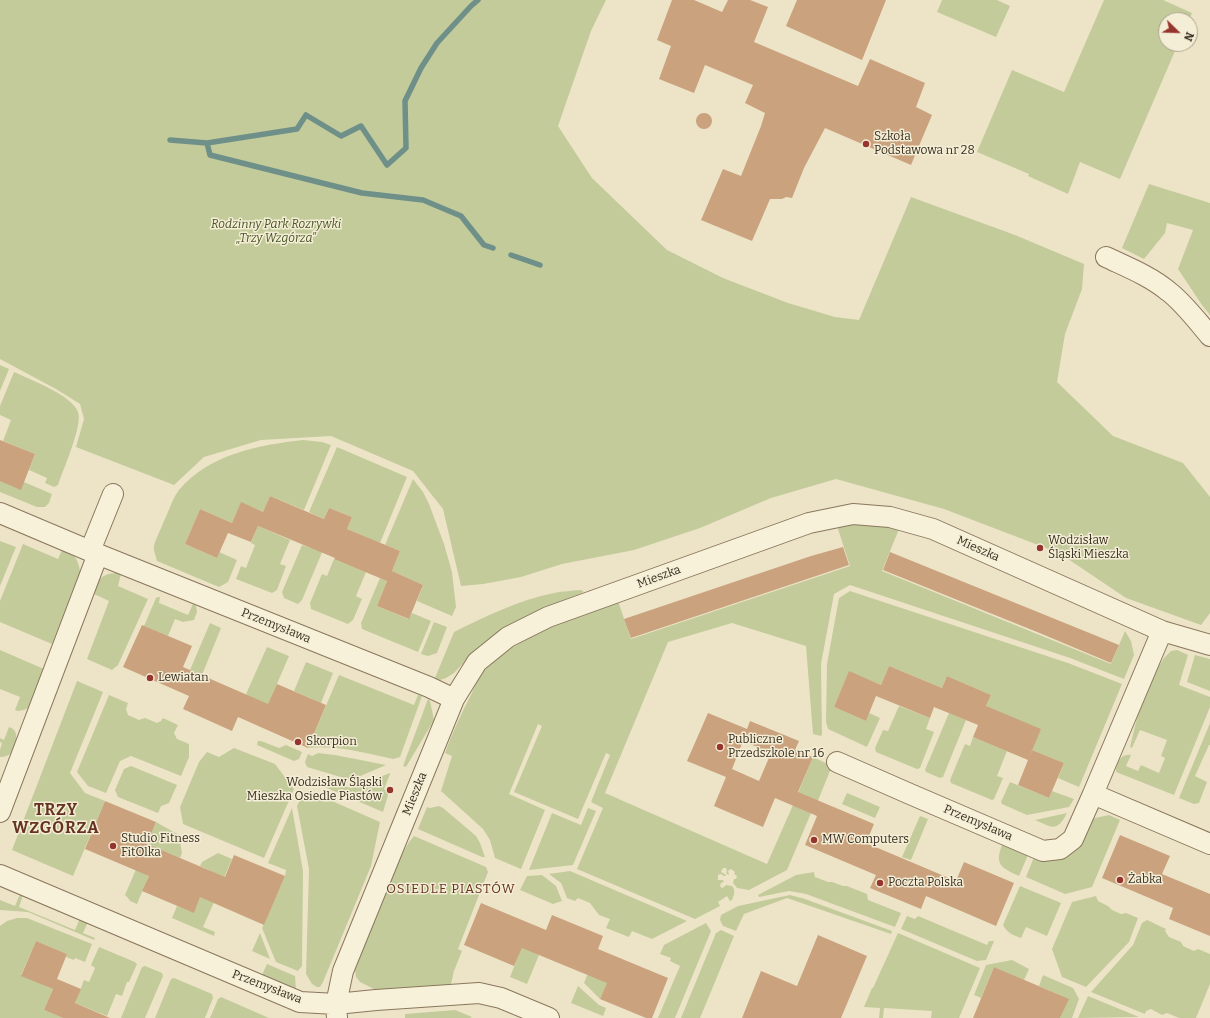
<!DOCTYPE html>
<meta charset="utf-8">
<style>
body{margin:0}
#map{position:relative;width:1210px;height:1018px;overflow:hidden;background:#ede4c7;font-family:Bitter,serif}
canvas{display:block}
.north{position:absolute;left:1158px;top:12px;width:40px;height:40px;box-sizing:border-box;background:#f5eed6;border:1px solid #aaa18d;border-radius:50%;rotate:113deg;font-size:11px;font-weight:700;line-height:16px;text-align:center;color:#392e20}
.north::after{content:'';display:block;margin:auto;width:14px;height:18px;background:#96342e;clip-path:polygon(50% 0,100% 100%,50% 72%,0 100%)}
</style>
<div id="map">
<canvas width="1210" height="1018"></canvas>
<div class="north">N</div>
</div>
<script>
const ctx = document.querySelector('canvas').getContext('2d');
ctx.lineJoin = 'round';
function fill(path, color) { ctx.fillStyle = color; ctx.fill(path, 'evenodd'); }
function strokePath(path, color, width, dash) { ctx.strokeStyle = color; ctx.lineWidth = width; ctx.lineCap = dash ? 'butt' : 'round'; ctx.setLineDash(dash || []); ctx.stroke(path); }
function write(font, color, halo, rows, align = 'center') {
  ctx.font = font + ' Bitter,serif'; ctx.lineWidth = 3; ctx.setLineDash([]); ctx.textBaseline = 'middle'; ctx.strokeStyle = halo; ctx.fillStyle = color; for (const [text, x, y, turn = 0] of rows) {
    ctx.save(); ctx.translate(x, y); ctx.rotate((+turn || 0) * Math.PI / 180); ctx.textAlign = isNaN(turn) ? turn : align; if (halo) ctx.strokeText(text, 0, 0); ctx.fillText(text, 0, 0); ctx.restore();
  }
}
fill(new Path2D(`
 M0,0h606l-15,31 -33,95 34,52 75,72 56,28 65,25 47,14 24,3 52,-123 104,38 69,29 -2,25 -17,45 -8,48 56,54 70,27 27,34v116l-9,12 -75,-27 -67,-45 -115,-44 -108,-30 -65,19 -71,30 -66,22 -72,14 -41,13 -38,7 -22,2 -18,-77 -30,-38 -82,-35 -70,4 -57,17 -30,28 -98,-38 8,-28 -4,-15 -24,-15 -56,-30z
 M942,0h55l13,6 -14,31 -59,-25z
 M1104,0h59l29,13 -3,7h-23v24h12l-58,135 -40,-17 -12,32 -40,-18 1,-2 -52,-22 35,-82 52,22z
 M1149,184l61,19v112l-8,-10 -24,-36 15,-39 -26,-7 -2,10 -21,26 -22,-11z
 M0,365l9,4 -9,22z
 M14,372c17,8 58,23 64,40 5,13 -15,58 -20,73l-4,2 -9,-4 2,-5 -18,-8 6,-16 -32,-13 8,-21 -11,-5v-9z
 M303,440l19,2 9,3 -27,65 -34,-14 -7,16 -22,-9 -9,20 -32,-14 -15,35 32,14 2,-6 18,8 -9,22 -9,5 -62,-26c-1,-5 -4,-11 -3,-15 2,-8 7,-17 10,-25 5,-10 8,-22 15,-31 30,-36 80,-45 124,-50z
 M337,447l70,30 -27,66 -33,-14 5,-12 -23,-9 -5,11 -15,-7z
 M413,479l10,13 6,12 15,40 8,28 4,35 -4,9 -35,-15 6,-16 -31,-14 8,-20 -15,-6z
 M0,481l24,1 28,12 -3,9 -4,4h-8l-37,-15z
 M854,524l37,3 8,2 -17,42 229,93 14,-33 6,10 3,14 -10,24 -54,-21 -220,-73 -16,9 -13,70 1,70 -1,2 -8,-2 -7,-88 -74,-23 -64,19 -63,151 162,71 26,-59 18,8 -24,57 -38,20 -12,-2 -4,-5 1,-4h2l1,-3 -3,-2 1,-2 -4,-3 -3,2 1,3 -1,1 -2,-2 1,-2 -1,-3h-3l-2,4 4,2 1,2h-2l-3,-2 -3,1v5h5l1,2 -3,1 -1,3 2,2 2,-1 2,-2 6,1c4,4 2,9 0,14l-2,1 -3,-5 -9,6 2,4 -25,13 -118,-50 26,-61 -12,-6 19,-47 -4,-2 -28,66 -64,-27 28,-66 -4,-2 -29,70 36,16 -24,59 -26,-11 -5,-18 -7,-11 -42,-38 11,-35 -7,-3c7,-20 16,-39 26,-58 3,-6 5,-13 9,-19 25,-36 98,-59 138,-75l13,38 219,-73 -13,-40z
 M258,526l32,14 -10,24 6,2 -9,24 -5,3 -36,-14 5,-13 5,2 9,-23 -4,-2z
 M316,538l10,5 -24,57 -4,4 -14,-6 -2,-6 20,-47 9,3z
 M0,541l16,6 -16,39z
 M23,544l35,15 5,-11c11,5 15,11 17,23l-28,73 -52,-22v-21z
 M334,559l32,13 -10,24 6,3 -9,21 -5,4 -37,-15 -1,-6 12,-29 5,2z
 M116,573l5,1 -3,12 30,13 -30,66 -6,5 -25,-11 22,-58 -17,-8c6,-13 9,-19 24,-20z
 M380,578l7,3 -10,25 31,13 4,-6 19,8 -13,31 -56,-23 -1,-6z
 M581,590l3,2 -39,16 -75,48 -16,17 -8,5 -6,2 -5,-2 19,-46c32,-16 65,-32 100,-39 9,-2 18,-2 27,-3z
 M850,591l218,72 54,21 -43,103 -21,-9 6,-15 -32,-13 -46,-44 5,-11 -44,-19 -5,12 -53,-22 -8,19 -32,-13 -15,35 32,14 3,-8 11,5 -13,29 -39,-18 -2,-7 1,-58 12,-66z
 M158,597h2l-1,6 29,12 5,-11 3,2 1,6 -3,8 -11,2 -8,-3 -7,17 -24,-10 12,-28z
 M434,622l13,5 -10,26 -9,3 -7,-2z
 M210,623l11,5 -19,47 -12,-5z
 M267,647l22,9 -22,51 -21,-9 2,-3 -2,-1z
 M0,650l44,19 -14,38 -6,3 -6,1 -3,-1 5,-13 -20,-8z
 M1177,650l11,5 -9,30 31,12v10l-36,88 -58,-23c0,-9 5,-19 15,-17l-5,11 12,5 3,-6 18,8 6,-15 -4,-2 6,-16 -27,-10 -8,18 -2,-1 9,-37 18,-41 7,-11 7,-7z
 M1195,655l15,4v32l-23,-9z
 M306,662l27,11 -12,30 -27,-12z
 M339,675l75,30 4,-10 4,1 -22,61 -7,2c-28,-6 -57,-14 -85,-11z
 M77,681l26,11 -33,81 15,20 20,8 -32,75 -61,-26z
 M109,695l19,8 -2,6 2,6 11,5 6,-2 12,5 4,-2 2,-3 15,7 -4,8 3,6 12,5v13l-8,19 -50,-20 -11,5 -14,32 -18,-7 -11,-14z
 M428,699l2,2 4,19 -28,47 -3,-1z
 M899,706l31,12 -4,11 8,3 -14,36 -3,1 -41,-17 -1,-4 8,-18 5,1z
 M949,713l17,7 -23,57 -3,1 -14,-6 -1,-2z
 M1210,723v22h-1l-14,31 12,6 -8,21 -5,1 -15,-6z
 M9,727c9,3 8,11 6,19 -1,2 -1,5 -3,6 -3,4 -8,5 -12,5v-7l2,-7 -2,-1v-4l4,2z
 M973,737l34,14 -10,25 6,2 -9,21 -2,1 -41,-17 -1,-3 15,-36 5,2z
 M258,741h3l18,7 7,-3 16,7 -3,7 -5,2 -37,-16z
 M234,748l41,16 19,25 -30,69 -81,-34 -3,-17 19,-45 8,-10 12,5z
 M318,753l17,2 51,10 -35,15 -44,-13 -2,-5 3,-8 4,2z
 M813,757l19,9 -15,37 -21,-5z
 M131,766l46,19 -8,18 -8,3 -3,7 -40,-16 -3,-7 9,-21z
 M390,773v1l-6,15 5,3 -6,20 -70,-30 2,-4 36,10z
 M1010,782l39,16 3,-7 22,8 -5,8 -42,8 -25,-11 -1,-2z
 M309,791l71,31 -9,44 -48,116 -3,5h-3l-5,-3 -6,-10 3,-105 -12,-63 6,-13z
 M847,793l33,14 -5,11 -33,-14z
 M439,806l4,2 33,28 4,7 5,14h-3l-64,-28 9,-22 3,1z
 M292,808l11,63 -1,95 -4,5 -22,-9 -14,-34 2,-4 21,-48 1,-6 -18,-7z
 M588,808l8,3 -23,54 -44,5 23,-57 29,12z
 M1067,813c-10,20 -16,14 -32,7z
 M1109,815l11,5 -28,67 -27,7 -39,-17 8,-20 53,-35 8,-4z
 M920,816l8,3 -17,41 -9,-3z
 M156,822l23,13 3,18 -2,5 -20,-8 -14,-3z
 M414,836l72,31 2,5 -30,77 4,2 -8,20 -3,13 -26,4 -49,2 -16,-8 -4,-5 -1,-7 2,-7 42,-104 10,-17z
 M1002,845l26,10 -9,21c-17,-8 -25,-11 -17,-31z
 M218,853l14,6 -9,21 -13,-6 1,-3 -11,-5 2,-4z
 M137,867l13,6 -13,31 -7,-3 -2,-3 -3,-3z
 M570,871l117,50 -35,18 -20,-8 -3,6 -23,-9 4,-9 -11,-4 -9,-12 -12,-5 -3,3 -8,-3 -6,-15 -12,-9z
 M814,872l1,5 13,5h4l11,4h4l20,8 1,6 33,13 -6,14 -89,-33 -17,-3 -30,6 -1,-2 38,-20z
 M542,875l14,11 6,15 -9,3 -33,-14 7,-14z
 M1020,886l41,17 -14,33 -21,-9 -5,11c-8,-3 -14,-5 -18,-13z
 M20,894l3,1 -4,12 56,23 5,-12 8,4 -5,11 12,5 -1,2 -66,-28 -28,-2v-10l15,6z
 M201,894l14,6 -12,27 12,5 -1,4 -42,-18 5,-12 17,6z
 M790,895l15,4 87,32 -1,3 -104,-36 -43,16 -8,17 -13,-5 -3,-6 1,-5 17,-9z
 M1096,896l2,5 10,5 4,4 9,4 5,-1 12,5 -9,24 -43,45 -24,-10 -10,-28 20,-47z
 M907,916l8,3 3,-3 69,29 2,-4h5l-8,19 -9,1 -76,-32z
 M17,918h10l65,26 -7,18 -10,-4 -1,2 -8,-3 1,-3 -31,-13 -15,34 32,14 -9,21 19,8h-63v-92l7,-5z
 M1147,920l19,9 -1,2 4,6 12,5 2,4 11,5 4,-2 12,5v30l-14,34h-17l-12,-5 -5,2 -11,-6 -5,2 -1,3 -54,-22 42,-47 9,-22z
 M706,923l5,8 -36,87h-17l22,-52 -10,-5 1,-3 -11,-4 4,-9z
 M721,930l13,6 -34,82h-19l35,-85z
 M260,933l10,26 -18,-8z
 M898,933l82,35 -21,50h-28l1,-7 -48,-3 -1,10h-4l1,-10 -16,-1 8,-19h1z
 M523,944l16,11 -12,29 -17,-7z
 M99,947l36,15 2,2 -8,18h-2l-5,14 -6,-2 -9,22 -32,-13 9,-23 5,2 6,-14 -4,-3z
 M1012,960l17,9 -5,11 -30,-13 -13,31 -7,-3 12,-30z
 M267,964l28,12 1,14 -34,-15z
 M145,966l17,7 1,3 -18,42h-24l21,-51z
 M590,968l20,9 -10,22 -16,-16z
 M1043,975l30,13 6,11 -7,19h-12l8,-19 -29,-13z
 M174,978l38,16 1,4 -8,20h-50l16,-39z
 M578,986l21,19 7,3 -3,8 -32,-13z
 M1088,996l51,21 -61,1z
 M221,997l48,21h-59l8,-19z
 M455,1010l17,7 -2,1h-65v-4z`), '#c3cb9b');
strokePath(new Path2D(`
 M170,140l37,3 90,-14 9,-14 35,21 20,-10 26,39 19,-17 -1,-47 16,-33 16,-25 34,-37 7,-6
 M207,143l3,12 152,38 61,7 38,16 23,29 9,3
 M511,255l29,10`), '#6f9089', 5.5);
fill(new Path2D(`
 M672,0h22l28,12 6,-12h22l18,7 -14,35 104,44 12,-27 55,24 -9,24 16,8 -21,50 -86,-37 -21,40 -12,30 -6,-1 -4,2h-12l-18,42 -51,-21 22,-51 18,7 20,-50 4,-13 -20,-10 8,-18 -48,-20 -11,28 -35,-14 12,-33 -14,-6z
 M797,0h89l-24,60 -76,-34z
 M696 121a8 8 0 1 1 16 0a8 8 0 1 1-16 0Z
 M0,440l35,14 -14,36 -21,-9z
 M270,496l54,23 5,-11 23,9 -5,12 53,22 -8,20 31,14 -14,34 -32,-13 10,-25 -53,-22 1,-1 -77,-32 -7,16 -23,-9 -11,25 -32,-14 15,-35 32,14 9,-21 22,10z
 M843,547l6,18 -218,73 -7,-19 187,-63z
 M890,552l229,93 -8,18 -69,-29 -159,-64z
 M142,625l50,21 -9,21 85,37 9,-20 49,21 -18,43 -70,-31 -6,14 -49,-22 6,-13 -66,-29z
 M889,666l53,22 5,-12 44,19 -5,11 55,23 -13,31 -55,-23 5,-12 -44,-18 -4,11 -54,-22 -10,25 -32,-14 15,-36 32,14z
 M708,713l39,16 3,-8 49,20 -4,9 18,7 -15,35 76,32 -8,19 90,38 8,-19 50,21 -18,43 -70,-30 -5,13 -51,-21 6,-13 -71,-30 12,-29 -42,-18 -12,29 -49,-21 12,-29 -39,-16zM743,741l28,12 -12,28 -27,-12z
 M1032,750l32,13 -15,35 -31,-13z
 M105,801l51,21 -9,22 78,33 9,-22 51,21 -21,49 -64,-28 -6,16 -52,-22 7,-15 -64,-27z
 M1120,835l50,21 -8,18 48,20v42l-41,-17 4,-11 -71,-30z
 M481,903l65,27 6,-15 51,21 -5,13 70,29 -16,40h-6l-46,-19 7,-16 -85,-35 -8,18 -50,-21z
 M818,935l49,21 -26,62h-99l19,-47 36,15z
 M36,941l31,13 -10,25 24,10 -6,14 35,15h-47l-19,-8 9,-21 -32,-13z
 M994,967l75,32 -9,19h-87z`), '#caa27e');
const minor = new Path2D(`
 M1106,257c21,10 44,19 62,34 15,11 30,31 42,45
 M0,513l90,38 339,136 25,12
 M90,551l23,-57
 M1162,631l-69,163 117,50
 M837,762l73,32 133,57 17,-2 13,-10 20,-45
 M0,812l98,-258
 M0,875l300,127 36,2 40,-4 103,-7 22,5 48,20
 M337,1018l-1,-14 7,-33 111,-272 23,-37 31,-25 40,-20 261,-94 44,-9 37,3 43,12 229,102 48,14`);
strokePath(minor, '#89775d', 22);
strokePath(minor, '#f8f1da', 20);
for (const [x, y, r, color] of [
 [866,144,4,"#96342e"],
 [1040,548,4,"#96342e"],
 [150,678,4,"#96342e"],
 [298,742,4,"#96342e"],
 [720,747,4,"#96342e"],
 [390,790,4,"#96342e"],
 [814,840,4,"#96342e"],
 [113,846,4,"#96342e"],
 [1120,880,4,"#96342e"],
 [880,883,4,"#96342e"]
]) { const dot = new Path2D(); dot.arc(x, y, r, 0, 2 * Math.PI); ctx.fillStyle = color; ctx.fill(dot); strokePath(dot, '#f5eed6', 1.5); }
write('12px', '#392e20', '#f5eed6', [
 ["Szkoła",874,137],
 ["Podstawowa nr 28",874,151],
 ["Wodzisław",1048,541],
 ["Śląski Mieszka",1048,555],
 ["Lewiatan",158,678],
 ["Publiczne",728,740],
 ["Przedszkole nr 16",728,754],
 ["Skorpion",306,742],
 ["Wodzisław Śląski",382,783,"right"],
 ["Mieszka Osiedle Piastów",382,797,"right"],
 ["Studio Fitness",121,839],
 ["FitOlka",121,853],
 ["MW Computers",822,840],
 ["Żabka",1128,880],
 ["Poczta Polska",888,883]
], 'left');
write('italic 12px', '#475527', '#f5eed6', [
 ["Rodzinny Park Rozrywki",276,225],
 ["„Trzy Wzgórza”",276,239]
]);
write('12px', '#392e20', '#f5eed6', [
 ["Mieszka",978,549,24],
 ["Mieszka",659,577,-20],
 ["Przemysława",276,626,22],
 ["Mieszka",415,794,-68],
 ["Przemysława",978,823,23],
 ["Przemysława",267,987,21]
]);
ctx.letterSpacing = '1px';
write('13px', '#653320', '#f5eed6', [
 ["OSIEDLE PIASTÓW",451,889]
]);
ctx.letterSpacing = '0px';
ctx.letterSpacing = '1px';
write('bold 16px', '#653320', '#f5eed6', [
 ["TRZY",56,811],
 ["WZGÓRZA",56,829]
]);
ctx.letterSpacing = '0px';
</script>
